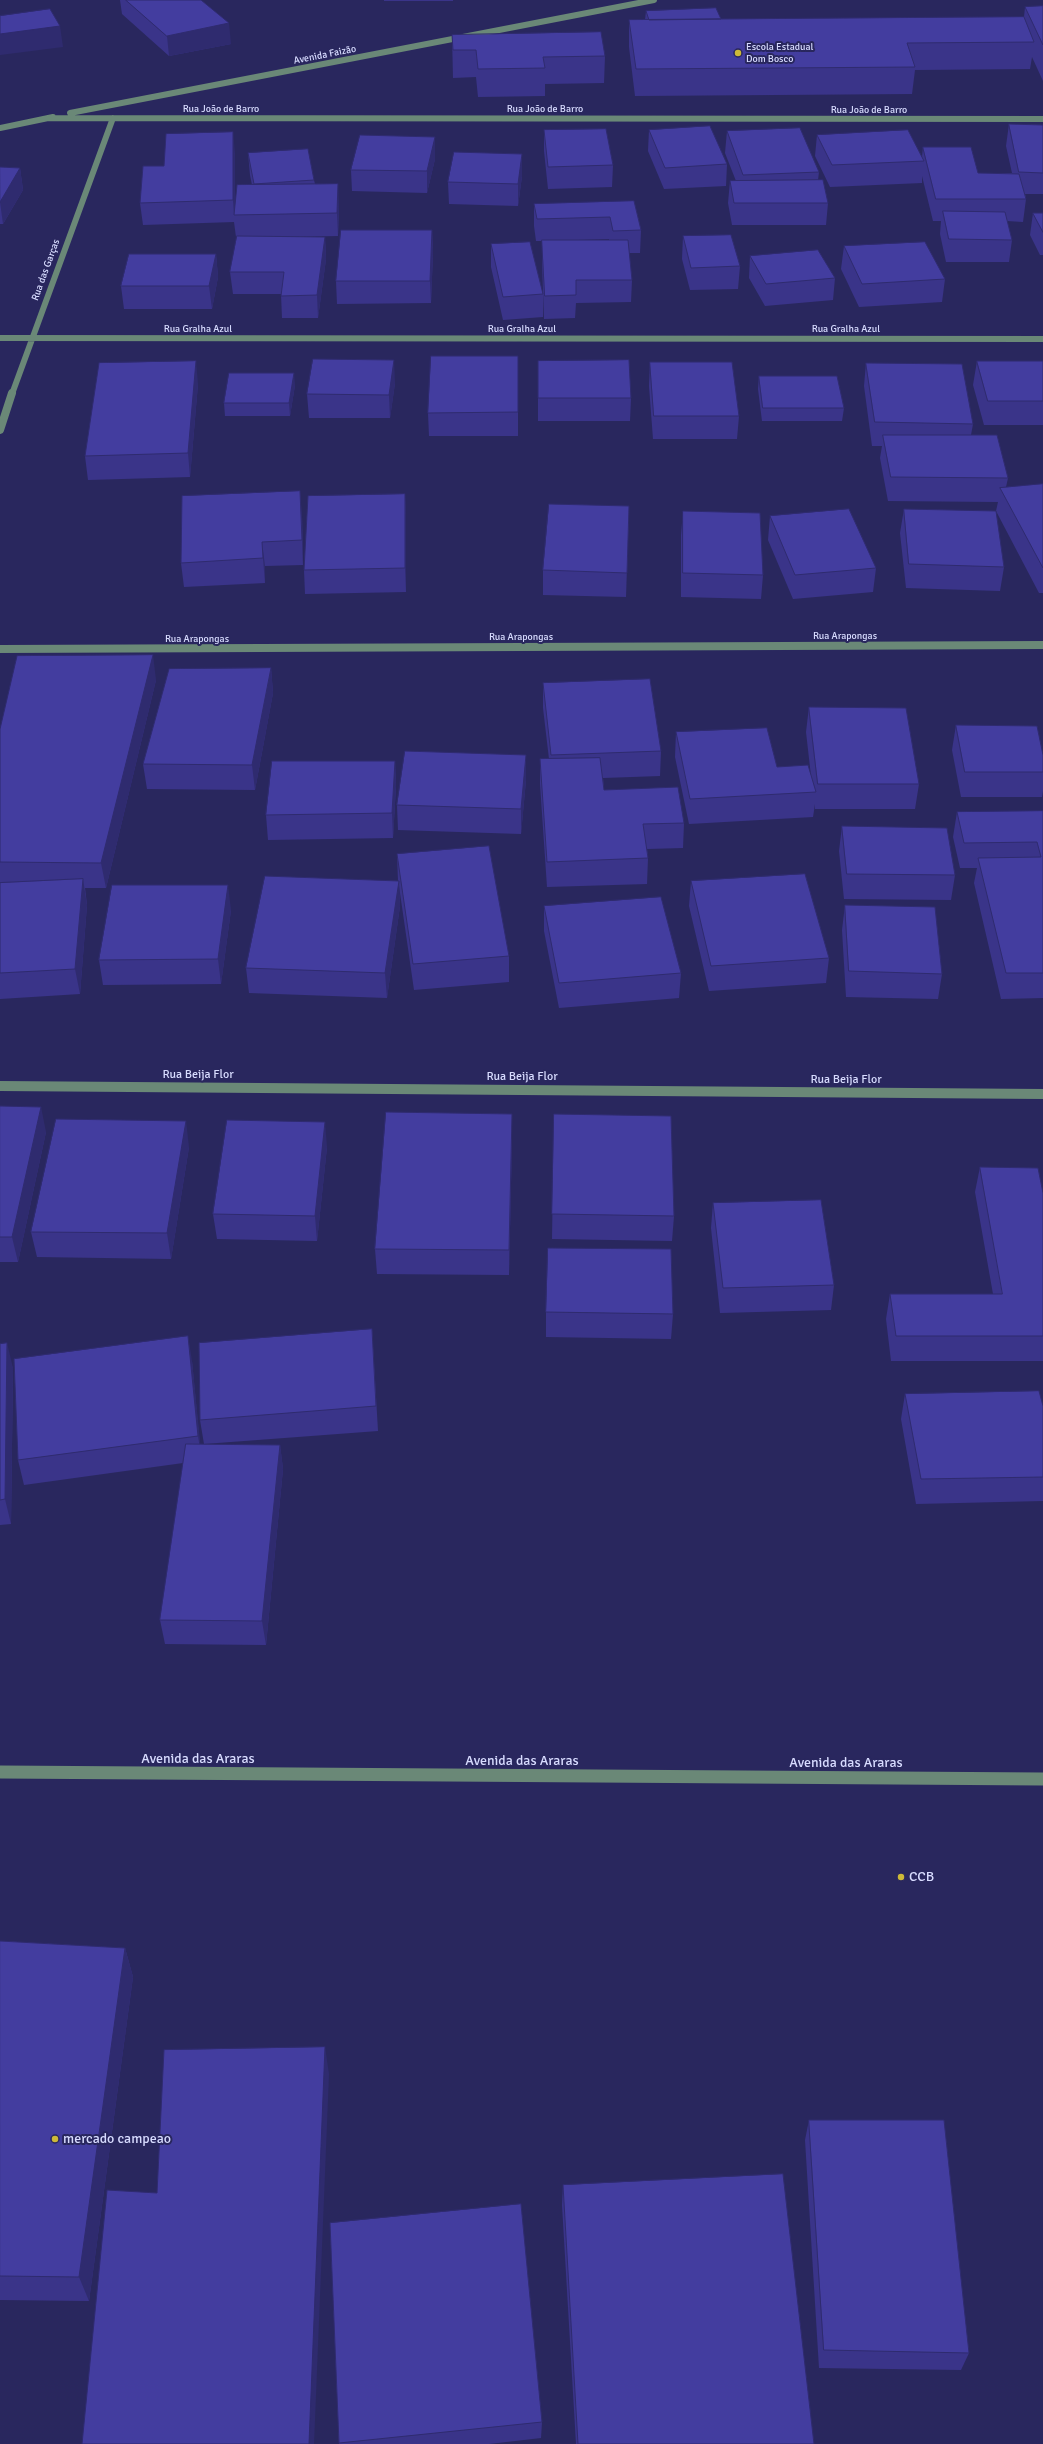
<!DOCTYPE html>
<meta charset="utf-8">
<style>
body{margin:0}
canvas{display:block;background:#29275e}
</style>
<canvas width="1043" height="2444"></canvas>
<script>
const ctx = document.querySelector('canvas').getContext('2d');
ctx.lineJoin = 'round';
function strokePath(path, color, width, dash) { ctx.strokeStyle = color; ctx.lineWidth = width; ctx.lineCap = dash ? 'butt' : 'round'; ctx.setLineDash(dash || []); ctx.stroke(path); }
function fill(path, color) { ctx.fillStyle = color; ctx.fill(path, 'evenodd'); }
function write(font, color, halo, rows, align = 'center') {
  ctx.font = font + ' Signika,sans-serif'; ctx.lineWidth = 4; ctx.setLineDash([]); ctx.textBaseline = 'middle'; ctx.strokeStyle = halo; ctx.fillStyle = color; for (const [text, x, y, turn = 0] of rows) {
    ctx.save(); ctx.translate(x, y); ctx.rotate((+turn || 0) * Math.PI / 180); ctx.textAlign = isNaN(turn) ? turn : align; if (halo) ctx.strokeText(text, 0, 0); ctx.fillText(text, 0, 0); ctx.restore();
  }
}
strokePath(new Path2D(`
 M70,113l584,-113
 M48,118l995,1
 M0,128l53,-11
 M0,338l1043,1
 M12,394l101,-276`), '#6a8877', 6);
strokePath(new Path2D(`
 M0,430l12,-37
 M0,649l1043,-4`), '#6a8877', 8);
strokePath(new Path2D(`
 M0,1086l1043,8`), '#6a8877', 10);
strokePath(new Path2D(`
 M0,1772l1043,7`), '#6a8877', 13);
fill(new Path2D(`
 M120,0h81l30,44 -62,12 -47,-42z
 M384,0h69v1h-69z
 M1043,6v75l-11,-24 -2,12 -115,1 -3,24 -277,2 -6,-49v-27h16l1,-9 75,8 303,-2 1,-10z
 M452,35l153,21 -1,27 -59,1v12l-67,1 -2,-20 -23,1z
 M1009,124l34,1v69h-18l1,5 -3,23 -16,-1 5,19 -3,22h-63l-6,-28 1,-13h-8l-11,-45v7l-92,4 -15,-31 2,-21 105,22 1,-10 55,26h34l-6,-27z
 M544,130l69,35 -1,22 -64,2 -4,-38z
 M649,130l78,34 -1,22 -62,3 -16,-38z
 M727,131l92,41 -1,8 10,23 -2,22h-94l-4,-22 2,-22h6l-11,-28z
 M235,153v52l17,-20 -2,-10 -2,-22 66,27 1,4 24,22 -1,30 -53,1h40l1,22 -8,59h-36l-1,-24h-48l-3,-22 7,-35h-1l-2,-15 -91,3 -3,-22 24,-37z
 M435,159l-8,34 -75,-2 -1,-21z
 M0,167l20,1 3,22 -20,34h-3z
 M522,176l-4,30 -69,-2 -1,-22z
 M634,201l7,29 -1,23h-11l3,27 -1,22 -55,1 -1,15 -31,1 -2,-56v-22h-6l-2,-15v-22zM609,239v1h-30z
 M1033,213h10v42h-3l-10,-20z
 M432,230l1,22 -2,51 -94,1 -1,-23z
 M683,236l57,30 -2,23 -48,1 -8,-31z
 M491,244l52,50v23l-40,3 -12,-53z
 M844,246l101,33 -3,23 -83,5 -18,-38z
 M216,254l2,23 -6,32h-88l-3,-23z
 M750,256l85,22 -2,22 -68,6 -16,-28z
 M518,356v80h-89l-1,-23z
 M538,361l93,37 -1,23h-92z
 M977,361h66v64h-59l-11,-40z
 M650,362l89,54 -2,23h-84l-4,-53z
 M866,363l107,61 -2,11 37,43 -2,9 37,-3v109h-4l-43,-82 2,-9 -110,-1 -8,-43 2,-12h-10l-8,-60z
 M759,376l85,32 -2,13h-80l-4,-32z
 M395,383l-5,35h-81l-2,-24z
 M198,384l-8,93 -102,3 -3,-24z
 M295,385l-5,31h-65l-1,-13z
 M405,494l1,24v74l-101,2 -1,-24z
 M629,506l-3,91 -83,-2v-25z
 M904,509l100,58 -4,24 -94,-3 -6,-55z
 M683,511l80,64 -2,24 -80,-2v-62z
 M302,515l1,50 -38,1v17l-81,4 -3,-24z
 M770,516l106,52 -3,24 -80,7 -25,-59z
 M271,668l2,25 -18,97 -108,-1 -4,-25z
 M156,680l-50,208h-21l2,17 -7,89 -80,5v-270z
 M543,683l118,68 -1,25 -57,2 1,12 80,33 -1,25 -36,1 1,9 -1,26 -100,3 -7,-103v-25h9l-6,-51z
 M809,707l110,77 -4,25h-100v-5l-2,13 -124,7 -14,-67 1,-25 101,35 34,9 -5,-44z
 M956,725l87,47v19l-1,6h-81l-9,-47z
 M395,761l1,25 -3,52 -125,2 -2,-25z
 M526,780l-5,54 -123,-4 -1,-25z
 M1043,811v187l-42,1 -27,-116 3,-15h-17l-7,-31 4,-25z
 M842,826l113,49 -4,25 -107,-1 -5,-48z
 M397,854l112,102v26l-95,8 -15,-104 1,20 -13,92 -138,-5 -3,-25 152,-87z
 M691,881l138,77 -3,25 -117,8 -20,-85z
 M845,905l97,69 -4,25 -92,-2 -4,-67z
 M544,906l137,67 -2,25 -120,10 -15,-77z
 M231,910l-10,74 -118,1 -4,-25z
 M0,1106l46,26 -28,130h-18z
 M554,1114l120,102 -2,25 -120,-2z
 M512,1139l-3,136 -132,-1 -2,-25z
 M189,1147l-18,112 -134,-2 -6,-25z
 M327,1147l-10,94 -100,-2 -4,-25z
 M980,1167l63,26v168h-152l-5,-42 4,-25h103l-18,-102z
 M713,1203l121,82 -3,25 -111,3 -9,-85z
 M546,1312l127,2 -2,25 -125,-2z
 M372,1329l6,102 -174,13 -4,-24z
 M0,1344l13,24 -2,156 -11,1z
 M192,1361l8,84h80l3,24 -17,176 -101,-1 -5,-24 23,-157 -159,22 -6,-25z
 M905,1394l138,12v95l-127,3 -15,-85z
 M0,1941l125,7 8,29 -44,324 -89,-1z
 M809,2120l160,233 -8,17 -142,-2 -14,-228z
 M563,2185l251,259h-238l-14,-239z
 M330,2223l212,199 -1,16 -52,6h-150z`), '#3a3489');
fill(new Path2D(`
 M229,23l2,21 -62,12 -2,-20z
 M60,26l3,21 -63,8v-21z
 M233,132l2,21v62h-1l-1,-15z
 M435,137v22l-8,34v-22z
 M522,154v22l-4,30v-22z
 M20,168l3,22 -20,34 -3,-22z
 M338,184l1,22 -1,30 -1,-23z
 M432,230l1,22 -2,51 -1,-22z
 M325,237l1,22 -8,59 -1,-23z
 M216,254l2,23 -6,32 -3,-23z
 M394,360l1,23 -5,35 -1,-23z
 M196,361l2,23 -8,93 -2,-24z
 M294,373l1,12 -5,31 -1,-13z
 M300,491l2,24 1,50 -1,-25z
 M405,494l1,24v74l-1,-24z
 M262,542l3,24v17l-2,-25z
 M153,655l3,25 -50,208 -5,-25z
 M271,668l2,25 -18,97 -3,-25z
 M526,755v25l-5,54v-25z
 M395,761l1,25 -3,52 -1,-25z
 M83,879l4,26 -7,89 -5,-25z
 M399,881l1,25 -13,92 -2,-25z
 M228,885l3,25 -10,74 -3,-25z
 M41,1107l5,25 -28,130 -6,-25z
 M512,1114v25l-3,136v-25z
 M186,1121l3,26 -18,112 -4,-26z
 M325,1122l2,25 -10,94 -2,-25z
 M188,1336l4,25 10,100 -4,-25z
 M7,1343l6,25 -2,156 -6,-25z
 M280,1445l3,24 -17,176 -4,-24z
 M125,1948l8,29 -44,324 -10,-24z
 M325,2047l4,27 -15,370h-5z`), '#2f2b6f');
const building = new Path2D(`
 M126,0h75l28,23 -62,13z
 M1043,6v39l-18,-38z
 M716,8l5,11 -72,1 -3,-9z
 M50,9l10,17 -60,8v-18z
 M1024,17l10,25 -127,1 8,24 -279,2 -7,-49z
 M601,32l4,24 -62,1 2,11 -67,1 -2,-19h-23l-1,-15z
 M1009,124l34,1v48l-24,-1z
 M710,126l17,38 -62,4 -16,-38z
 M800,128l19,44 -76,3 -16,-44z
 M606,129l7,36 -65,2 -4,-37z
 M908,130l16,31 -92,4 -15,-30z
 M233,132v68l-93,3 3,-37h21l2,-32z
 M360,135l75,2 -8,34 -76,-1z
 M923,147h48l7,26 41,1 7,25h-90z
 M308,149l6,31 -60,4 -6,-31z
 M454,152l68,2 -4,30 -70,-2z
 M0,167l20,1 -20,34z
 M823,180l5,23h-94l-4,-22z
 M338,184l-1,29 -103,2 3,-30z
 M634,201l7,29 -28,1 -3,-14 -73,2 -3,-15z
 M943,211l62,1 7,28 -63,-1z
 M1033,213h10v19z
 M341,230h91l-2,51h-94z
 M731,235l9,31 -49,2 -8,-32z
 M237,236l88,1 -8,58 -36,1 3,-24h-54z
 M542,240h86l4,40h-56v15l-31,1z
 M530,242l13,52 -40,3 -12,-53z
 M925,242l20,37 -83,5 -18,-38z
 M818,250l17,28 -69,6 -16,-28z
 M129,254h87l-7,32h-88z
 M431,356h87v56l-90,1z
 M313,359l81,1 -5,35 -82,-1z
 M629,360l2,38h-93v-37z
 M196,361l-8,92 -103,3 14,-93z
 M977,361h66v40h-55z
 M650,362h82l7,54h-85z
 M866,363l96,1 11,60 -98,-2z
 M229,373h65l-5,30h-65z
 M759,376h78l7,32h-81z
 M883,435h114l11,43 -117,-1z
 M1043,484v84l-43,-80z
 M300,491l2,49 -40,2 1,16 -82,5 1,-67z
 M405,494v74l-101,2 4,-74z
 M549,504l80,2 -2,67 -84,-3z
 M849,509l27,59 -81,7 -25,-59z
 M904,509l92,2 8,56 -95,-3z
 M683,511l77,2 3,62 -80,-2z
 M153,655l-52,208 -101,-1v-133l17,-73z
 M271,668l-19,97 -109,-1 26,-95z
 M650,679l11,72 -110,4 -8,-72z
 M809,707l97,1 13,76h-101z
 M956,725l81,1 6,29v17h-78z
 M767,728l10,39 31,-2 8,27 -126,7 -14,-67z
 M405,751l121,4 -5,54 -124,-4z
 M600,758l4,32 74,-3 6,36 -41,1 5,34 -101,4 -7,-103z
 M272,761h123l-3,52 -126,2z
 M1043,811v162h-37l-28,-115 63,-1 -4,-15 -73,1 -7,-31z
 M842,826l105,2 8,47 -108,-1z
 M489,846l20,110 -96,8 -16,-110z
 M805,874l24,84 -118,8 -20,-85z
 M265,876l134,5 -14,92 -139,-5z
 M83,879l-8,90 -75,4v-90z
 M112,885h116l-10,74 -119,1z
 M661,897l20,76 -122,10 -15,-77z
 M845,905l90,2 7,67 -93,-3z
 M0,1106l41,1 -29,130h-12z
 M386,1112l126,2 -3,136 -134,-1z
 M554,1114l117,2 3,100 -122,-2z
 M56,1119l130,2 -19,112 -136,-1z
 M227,1120l98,2 -10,94 -102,-2z
 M980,1167l58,1 5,25v143h-147l-6,-42h112z
 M821,1200l13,85 -111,3 -10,-85z
 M548,1248l123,1 2,65 -127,-2z
 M372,1329l4,77 -176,14 -1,-77z
 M188,1336l10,100 -180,24 -4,-101z
 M7,1343l-2,156 -5,1v-156z
 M1039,1391l4,15v71l-122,2 -16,-85z
 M186,1444l94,1 -18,176 -102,-1z
 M0,1941l125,7 -46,329 -79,-1z
 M325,2047l-16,397h-227l25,-254 50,3 7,-143z
 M809,2120h135l25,233 -145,-3z
 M783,2174l31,270h-236l-15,-259z
 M521,2204l21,218 -203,21 -9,-220z`);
fill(building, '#433d9f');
strokePath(building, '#2f2b6f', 1);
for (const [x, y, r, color] of [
 [738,53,4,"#cdb938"],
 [901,1877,4,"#cdb938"],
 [55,2139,4,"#cdb938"]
]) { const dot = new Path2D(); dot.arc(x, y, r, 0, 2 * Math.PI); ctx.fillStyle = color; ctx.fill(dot); strokePath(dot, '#29275e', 1.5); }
write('10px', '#d8dcff', '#29275e', [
 ["Escola Estadual",746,47],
 ["Dom Bosco",746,59]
], 'left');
write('10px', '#d8dcff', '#29275e', [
 ["Avenida Faizão",325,55,-11],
 ["Rua João de Barro",221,109],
 ["Rua João de Barro",545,109],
 ["Rua João de Barro",869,110],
 ["Rua das Garças",46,270,-70],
 ["Rua Gralha Azul",198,329],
 ["Rua Gralha Azul",522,329],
 ["Rua Gralha Azul",846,329],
 ["Rua Arapongas",845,636],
 ["Rua Arapongas",521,637],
 ["Rua Arapongas",197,639]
]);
write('12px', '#d8dcff', '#29275e', [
 ["Rua Beija Flor",198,1075],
 ["Rua Beija Flor",522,1077],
 ["Rua Beija Flor",846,1080]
]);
write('14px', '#d8dcff', '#29275e', [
 ["Avenida das Araras",198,1759],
 ["Avenida das Araras",522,1761],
 ["Avenida das Araras",846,1763]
]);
write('14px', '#d8dcff', '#29275e', [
 ["CCB",909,1877],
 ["mercado campeao",63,2139]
], 'left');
</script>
